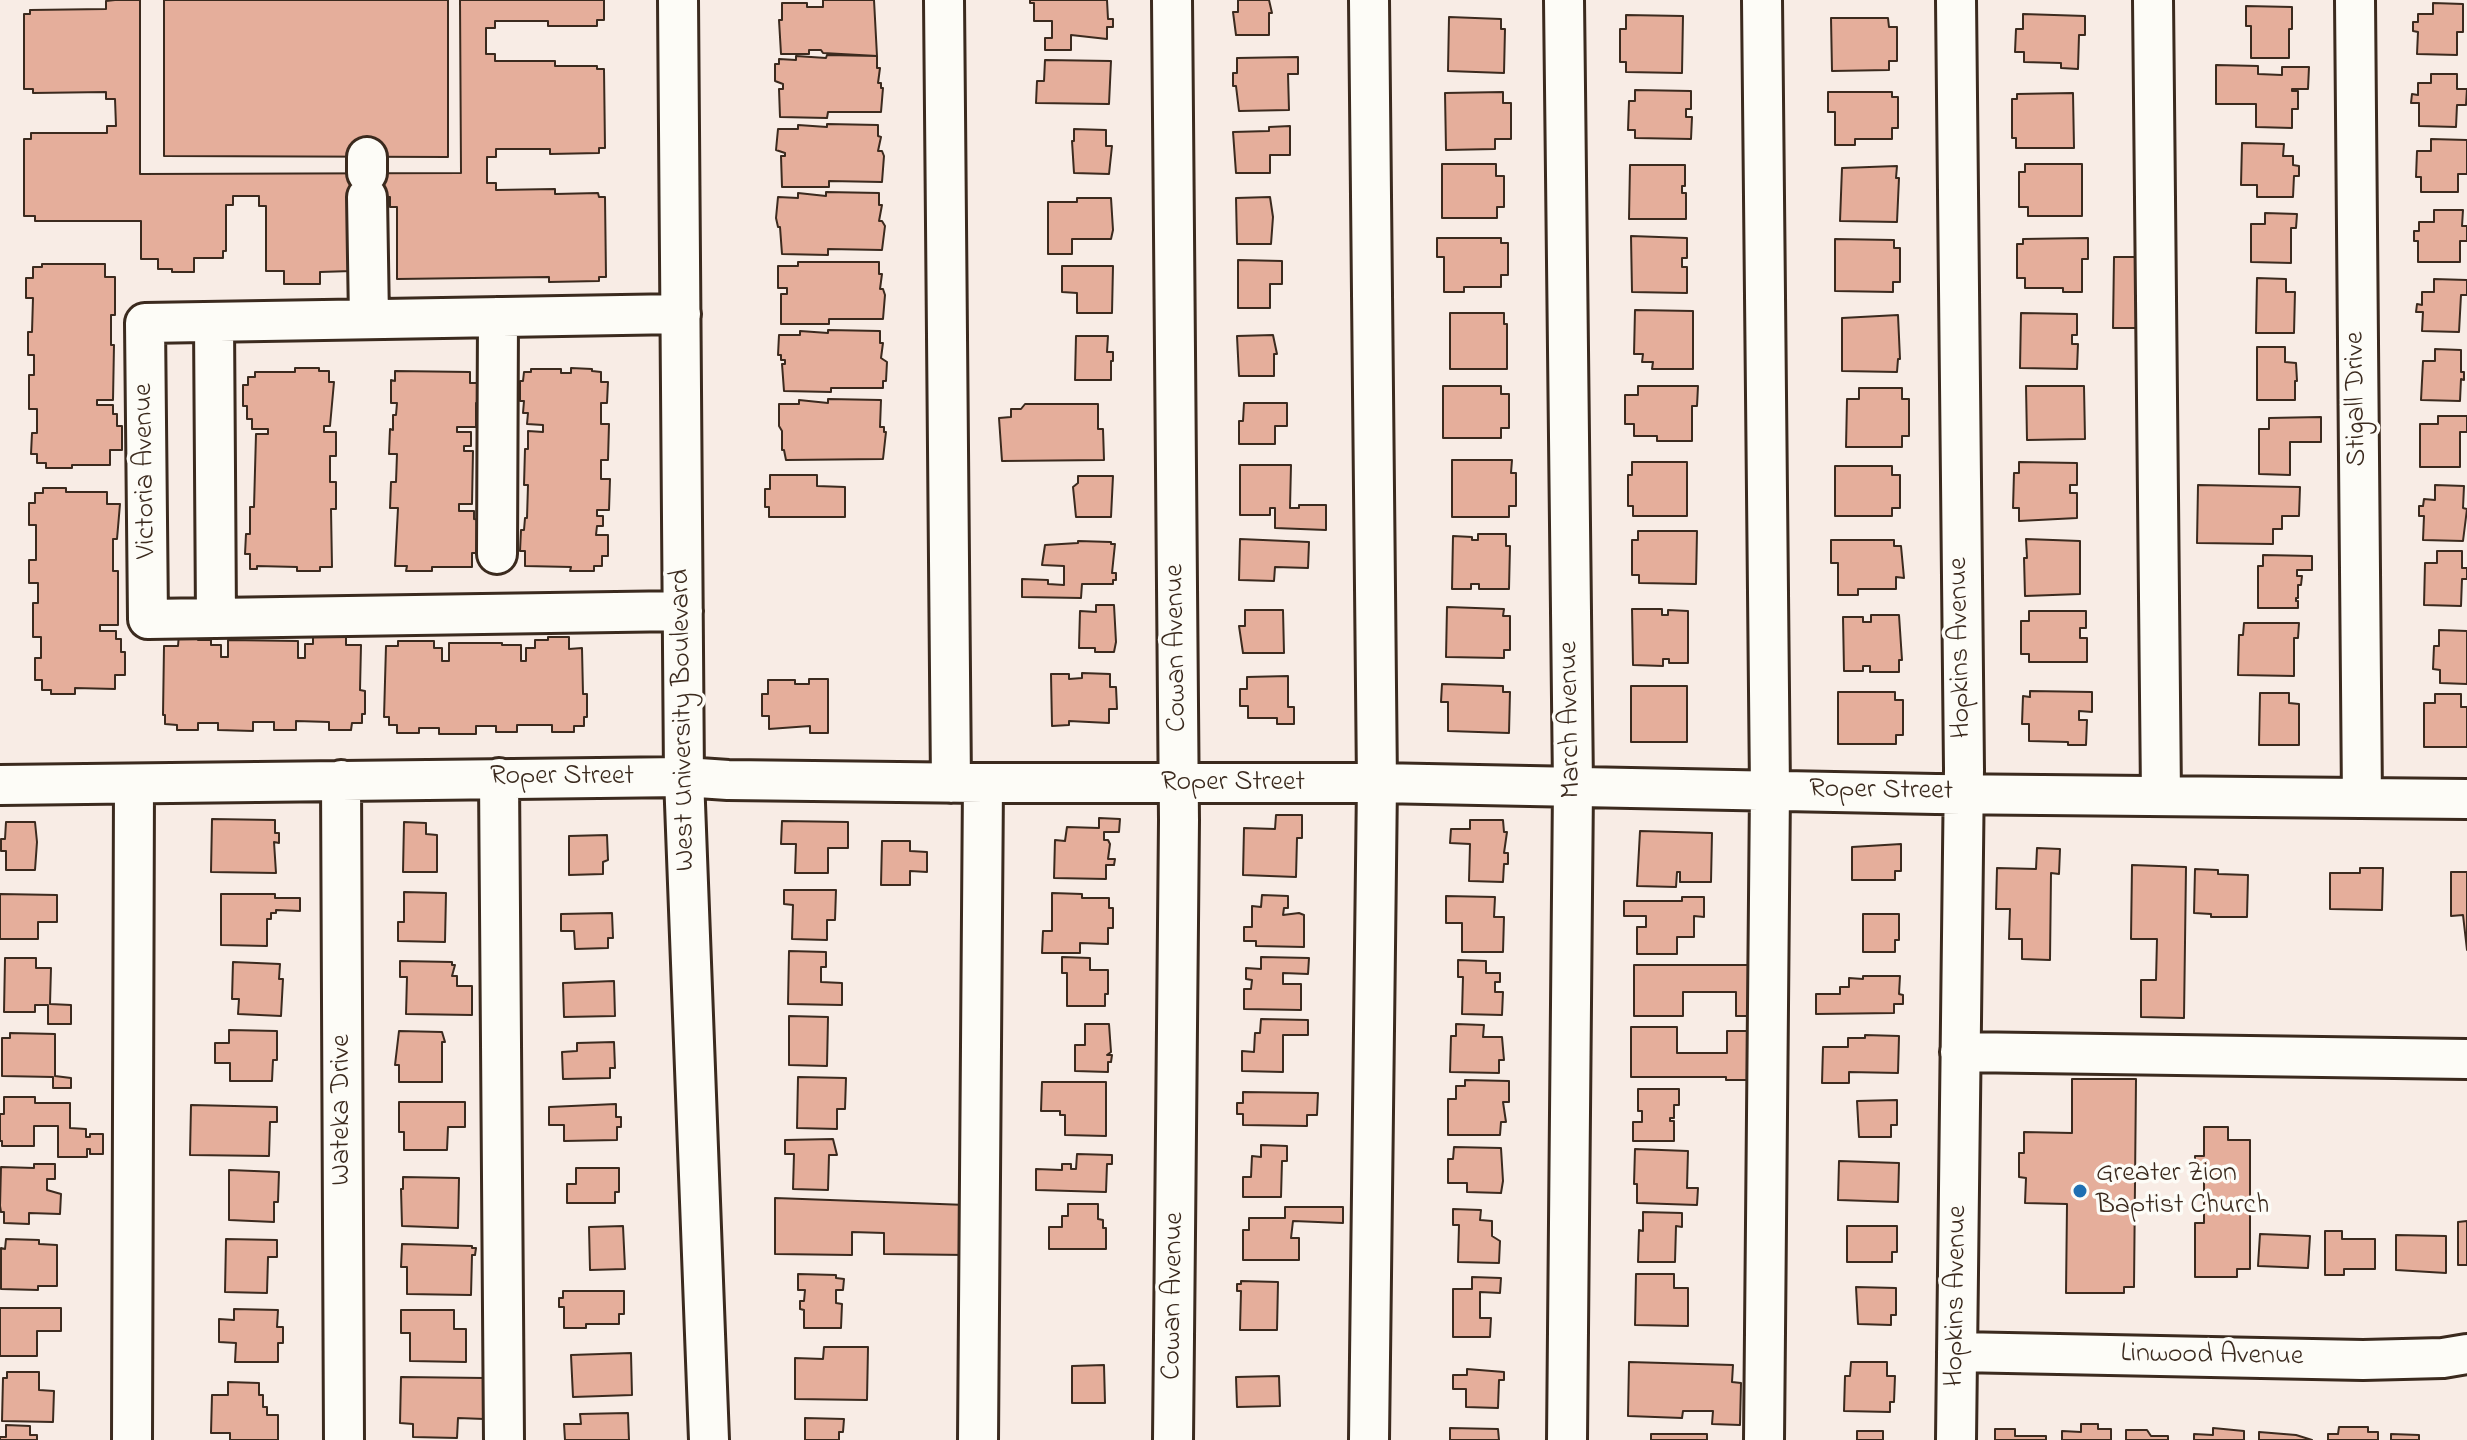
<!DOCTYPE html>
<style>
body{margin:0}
canvas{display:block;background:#f8ece5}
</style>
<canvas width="2467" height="1440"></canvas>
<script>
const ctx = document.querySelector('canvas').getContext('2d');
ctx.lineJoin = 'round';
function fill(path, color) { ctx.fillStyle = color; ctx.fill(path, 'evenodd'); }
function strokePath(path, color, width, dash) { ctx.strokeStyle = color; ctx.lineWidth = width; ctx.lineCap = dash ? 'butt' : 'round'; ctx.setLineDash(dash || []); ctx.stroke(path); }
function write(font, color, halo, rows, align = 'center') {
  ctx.font = font + ' "Indie Flower",sans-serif'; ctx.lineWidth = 7; ctx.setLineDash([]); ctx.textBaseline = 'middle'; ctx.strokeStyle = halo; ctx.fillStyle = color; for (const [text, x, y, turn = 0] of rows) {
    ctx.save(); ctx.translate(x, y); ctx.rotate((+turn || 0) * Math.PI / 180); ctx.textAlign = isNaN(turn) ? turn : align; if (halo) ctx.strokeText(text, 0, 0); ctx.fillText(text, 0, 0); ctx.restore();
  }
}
const building = new Path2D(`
 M115,0h25v174l321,-1 -1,-173h144v20h-7v6h-49v-5h-53v7h-9v26h9v7h60v5h42v3h7l1,79h-6v5l-49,1v-5h-54v8h-9v26h9v7l59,-1v5l43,-1 1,4h6l1,80h-7v4l-50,1v-5l-152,2v-72h-7v-10h-31l-7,74 -32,1v12h-36v-13h-18v-65h-7v-10h-26v9h-7v46h-3v7h-29v14h-22v-3h-14v-10h-17v-38h-106v-5h-11v-77h7v-6h76v-7h9l-1,-27h-9v-7l-73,1v-4h-9v-75h6v-4l76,-1v-8z
 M164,0h284v157l-284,-1z
 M823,0h51l3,56 -54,-3 -2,-3h-12v4h-28l-2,-34h3v-17h25v4h16z
 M1030,0h77l1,19h5v8h-6v12l-36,-4v15h-26v-12h7v-17h-18v-18h-4z
 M1238,0h31l3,13h-3v22h-33l-3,-23h5z
 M2433,3l30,1v28h-6v23l-40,-1 1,-22 -5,-1v-9h5v-8h15z
 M2246,6l46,1v22h-3v29h-38v-32h-5z
 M2023,14l62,2v19h-6l-1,34 -17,-1v-5l-37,-1v-10h-9l1,-23h7z
 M1626,15l57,1 -1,57 -56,-1v-10h-6v-33h6z
 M1449,17l52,2v10h4l-1,44 -56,-2z
 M1831,18h57l1,9h8v34h-8v9l-57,1z
 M827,55l50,1v12h3l-2,15h3v5h2l-2,24h-53l-1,6 -47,-1 -1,-28h4v-5l-8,-3v-17h4v-5l17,1v-4l30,2z
 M1298,57v17h-10l1,36 -50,1 -3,-25h-3v-13h4v-15z
 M1045,60l66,1 -2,43 -73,-1 1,-22h7z
 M2216,65l42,1v8l24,1v-8h27l-1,22h-16v2h6v18h-6v19l-36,-1v-23h-40z
 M2431,74h26v15h10l-1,16h-9l-1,22 -37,-1v-23h-8l1,-9 6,1v-12h13z
 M1635,90l56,1v18h-5v8h6l-1,22 -56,-1v-8h-7l1,-29h6z
 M1503,92v11h8v36h-16v10l-49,1 -1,-57z
 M1828,92h64v5h6v31h-6v11h-37v6h-20v-33h-7z
 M2073,93l1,55h-58v-10h-4v-39h5v-5z
 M827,124l51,1v11l3,1 -3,14h4l2,5 -2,26 -53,-1v6h-47l-1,-31h4v-3l-9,-3 2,-21h20v-4l29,2z
 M1290,126v29h-20v18h-34l-3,-41 36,-1v-4z
 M1074,129l32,1v16h6l-3,28 -35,-1 -2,-32h2z
 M2431,139l36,1v34h-9v18h-37v-15h-5l1,-26h14z
 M2242,143l42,1 -1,12h10v9l6,1v10h-5l-1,21h-36v-12h-16z
 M1442,164h54v12h8v31h-7v11h-55z
 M2025,164h57v52h-54v-9h-9v-35h6z
 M1630,165h55v21h-3v7h4v26h-57z
 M1897,166l-1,12h3l-2,44 -57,-1 2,-53z
 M826,192l53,1v12h3l-3,16h3l3,5 -3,24 -54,-1v6l-46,-1 -2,-27h-2l-2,-9 2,-21 20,1v-5l28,3z
 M1270,197l3,20 -2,27h-34l-1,-46z
 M1077,198h34l2,32 -2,9h-39v15h-24v-52h29z
 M2434,210h29l-1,16h5v15h-7v21h-42v-21h-4v-10h5v-9h15z
 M2265,213l32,1 -1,14h-5v35l-40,-1v-38h14z
 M1631,236l56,2v20h-5v9h5v26l-55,-1z
 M1437,238h64v5h7v32h-7v12h-37v5h-20v-35h-7z
 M2088,238v21h-6v33h-19v-4h-38v-10h-8v-34h6v-5z
 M1835,239l59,1v8h6v34h-7v10l-58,-1z
 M2114,257h27l1,49h-5v22h-24z
 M1238,260l44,1v23h-12v24h-32z
 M798,262h81v12h3l-2,15h3l2,6 -2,24h-54v5h-48v-30h6v-6h-9v-22h20z
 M42,264h63v13h10v38h-4v30h3l-1,55h-16v5h16v9h4v12h5v24h-12v15h-38v3h-26v-5h-9v-9h-6l1,-21h5v-24h-8v-34h5v-20h-6v-23h4l1,-34h-7v-20h7v-11h9z
 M1062,266h51l-1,47h-35v-20l-15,-1z
 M2257,278l29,1v13h9l-1,41h-38z
 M2434,279l33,1v15h-6l-2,37 -37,-1 1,-19h-7l1,-8 5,1v-13h12z
 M1635,310l58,1v58h-41l1,-7h-11l1,-8h-9z
 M1450,313h54v11h3v45h-57z
 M2021,313l56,1v21h-5v9h6l-1,25 -57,-1z
 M1898,315l2,44h-2l-1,13 -55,-1v-53z
 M828,330l52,1v12h3l-2,15 6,4 -1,19h-3v7h-52v4l-47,-1 -2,-27h3v-4h-4v-5h-3l1,-20h21v-4l28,2z
 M1273,335l4,19h-3v22h-35l-2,-40z
 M1076,336h32l-1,16h6v9h-2v19h-36z
 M2257,347h28v15l11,1 1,18h-2v19h-38z
 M2435,349l26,1v22h3v8l-3,-1 -1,22 -39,-1 2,-39h12z
 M295,368h24v3h10v11h5l-4,44h-6v6h12v24h-6v26h6v27h-5l1,58h-12v4h-23v-4l-40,-1v3h-7v-15h-5l1,-20h4v-27h4l2,-73h12v-5h-16v-10h-5v-13h-4v-21h5v-8h7v-5h40z
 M571,368l21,1v2l9,1v10h7l-1,21h-6v21h8l-1,36h-7v19h9l-1,31h-12v6h6v10h-6l-1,9h12v21h-6v10h-8v5h-24l1,-4 -46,-1v-15h-5l1,-21h3l1,-12h2l1,-33h-4l1,-36h3v-18l15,1v-7l-16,-1 1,-11h-5l1,-12h-4v-20h3l1,-9h7v-3h30v4h10z
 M395,371l75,1v11h12l-1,21 -5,-1v24h-19v5h14v14h-7v5h9l-1,53h-13v7h15v8l7,1v33h-9v14h-40v4h-26l1,-5h-12l3,-58h-8l1,-26h5l1,-28h-8l1,-25 3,1v-15h3l1,-12h-6v-23l4,1z
 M1443,386h58v8h8v34h-8v10h-58z
 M1638,386h60l-1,20h-5v35h-35v-5h-23v-12h-9v-29h13z
 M2026,386h58l1,53 -58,1z
 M1859,388h43v11h7v37h-7v11h-56l1,-48h12z
 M828,399l53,1 -1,27h4v5h2l-3,27 -97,1 -2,-10h-2v-19l-3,-5v-22h20v-4l29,3z
 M1244,403h43v23h-12v18h-36v-23h4z
 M1025,404h73v25h5l1,31 -102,1 -3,-43 12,-1v-8h10z
 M2438,416h29v16h-7v35h-40v-43h18z
 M2321,417v25h-31v33l-31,-1v-45h10v-11z
 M1452,460h60l-1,13h5v33h-7v11h-57z
 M1632,462h55v54h-54v-10h-5v-31h4z
 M2019,462l58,1v22h-7v8h7v25l-58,3v-13h-6l1,-35h5z
 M1240,465h51l-1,43h9v-3h27v25l-51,-2v-20h-5v7h-30z
 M1835,466h57v9h8v33h-8v8h-57z
 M770,475h47v11l28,1v30h-76v-10h-4v-18h5z
 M1078,476h35l-2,41h-35l-3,-30 5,-4z
 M2198,485l102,2 -1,29h-17v13h-9v15l-76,-1z
 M2435,485l29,1 -1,22 4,1 -4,32 -40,-1 1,-24h-5v-10h4l1,-7 11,1z
 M43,488h23v4h41v12h13l-3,35h-4v32h5v54h-18v6h16v8h5v13h4v23h-10v14l-40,-1v6h-24v-4h-9v-10h-7v-22h6v-21h-8v-34h5v-20h-9v-23h7v-35h-7v-22h6v-10h8z
 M1638,531h59l-1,53 -57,-1v-8h-7v-35h6z
 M1478,534h28v12h4l-1,43h-30v-5h-8v5h-19l1,-53 19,1v3h6z
 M1240,539l69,3 -1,26 -33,-1 -1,14 -35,-1z
 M2026,539l54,2v53l-55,2 -1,-38h3z
 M1831,540h63v6h7l3,32 -8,-1v12h-38v6h-20v-32h-7z
 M1078,541l33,1v2h4l-3,29h4v7h-3v4h-31l-1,14 -59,-1v-18l26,1v4l16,1v-19l-22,-1 3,-20 33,-2z
 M2437,551h25v17h5v11h-5l-1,27 -37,-1 1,-42h12z
 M2263,555l49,1v14h-15v6h5l-1,9h-3v13h-2v3h2v7h-40v-42h5z
 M1096,605h18l2,37 -2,10h-19v-4h-16l1,-37 16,1z
 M1447,607l57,2 -1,7h7v34h-6v8l-58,-1z
 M1632,609h30v6h6v-5l20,1v52h-19v-4h-6v7l-30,-1z
 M1245,610h38l1,43h-41l-4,-27h6z
 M2029,611h57v17h-6v10h7v24h-58v-8h-8v-33h8z
 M1871,615h28l3,45h-3v12h-29v-6h-7v5h-19l-1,-54h20v5h8z
 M2244,623h55l-1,15h-4v38l-56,-1 1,-40h4z
 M2439,630l28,1v53l-27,-1v-13l-7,-1 1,-23h5z
 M179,634l19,1v5h13v5h10v12h7v-17l70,1v17h7v-14h8v-9l33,1v9h15l-1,45 5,1v23h-3v9h-10l-1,7h-22v-8l-33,-1v9h-22v-8h-21v9l-35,-1v-7h-20v7h-21v-5l-12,-1v-9h-2l1,-69h14z
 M548,637h21v12l13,-1 1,46h4v23h-3v9h-10v6h-22v-7h-35v7h-21v-6h-20v8h-37v-6h-20v5h-22v-8h-8v-8h-5l2,-71h12v-5h36v7h8v13h7v-18h53v2h19v16h5v-13h9v-8h13z
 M1082,673l28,1v13h6l1,22h-8v14l-40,-2v4l-17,1 -1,-52h18v5l13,-1z
 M1288,676v31h6v17h-17v-6h-29v-12h-8v-17h7v-12z
 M809,679h19v54h-18v-7l-41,3v-13h-7v-22h6v-14h27v4h14z
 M1442,684l61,2v6h7l-1,41 -61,-2v-29h-7z
 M1631,686h56v56h-56z
 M2030,691l62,1v20l-13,-1v9h8l-1,25h-18v-3l-39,-1v-17h-7l1,-28 7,1z
 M1838,692h57v8h8v35h-7v9h-58z
 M2260,693h29v10l10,1v41h-40z
 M2435,694h26v13h6v40h-43v-44h11z
 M1276,815h26v23h-5l-1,39 -53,-2 1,-47 31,1z
 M1099,818l21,1 -1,13h-15v8h4l2,4 -2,15h7l-1,6h-8v14l-52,-1 1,-38 10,1 2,-14 32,1z
 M212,819l63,1v13h4v10l-5,-1 2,31 -65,-1z
 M1470,820h33l1,12h3l-3,21h4v11h-4l-1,18 -34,-1 1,-37 -20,-1 1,-14h19z
 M782,821l66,1v26h-20v25h-33l1,-29h-15z
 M6,822h29l2,20 -2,28h-29v-19h-5v-12h4z
 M404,822l22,1v11l11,1v37h-34z
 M1640,831l72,2 -1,49h-31v-10h-3l-1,15 -39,-1z
 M607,835l1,25 -5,2v12l-34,1v-39z
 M882,841h28v10l17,1v20l-17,-1v14h-29z
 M1901,844v27h-6v9h-43v-33z
 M2037,848l23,1 -1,25 -8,-1 -1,87 -28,-1v-20h-13l1,-30h-14l1,-41 39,1z
 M2132,865l54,2 -2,151 -43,-1v-37h15l1,-41h-26z
 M2360,868h23l-1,42 -52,-1v-36h30z
 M2195,869l23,1v4l30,1 -1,42h-36v-3l-17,-1z
 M2451,872h16v78l-4,-35 -12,1z
 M784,890h52l-1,30h-8v20l-35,-1 1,-34 -9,-1z
 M404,892l42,1 -1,49 -47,-1v-19h6z
 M1052,893l30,1v4h27v10h4v20h-5v16l-28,-1v10h-38l1,-22h9z
 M0,894l57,1v27h-19v17h-38z
 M221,894h54v4h25v13l-24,-1v3h-5v6h-4v27l-46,-1z
 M1262,895l26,1v12h-4l-1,7 16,-2 5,2v32l-48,-1v-5h-12v-14h8v-21l9,1z
 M1446,896l49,1 -1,20h10l-1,35h-41v-29h-16z
 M1682,897h22v20l-10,-1v21h-17v17h-40v-27h9v-11h-22v-15h58z
 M612,913l1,25h-5v10l-33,1 -1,-18h-13v-17z
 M1863,914h36v26h-4v12h-32z
 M789,951l37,1v15h-5v15l21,1v22l-54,-1z
 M1062,957l28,1v12h18v24h-3v12h-38v-33h-5z
 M1261,957l48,1 -1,16 -25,-1v11h18v26l-57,-1v-20h7l1,-9 -6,-1v-11l15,1z
 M5,958h31v10h15l-1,36 21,1v19h-23v-19h-13v7h-31z
 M1458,960l28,1v12h14v9h-5v10h8l-1,23 -40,-1 1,-37h-5z
 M400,961l52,1v3h3l-3,11h5v10h15v29l-66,-1 1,-37h-7z
 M233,962l47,2 -1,15h4l-2,37 -43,-2 1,-15h-7z
 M1634,965h116v51h-14v-24h-53v24h-49z
 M1863,976h37l-1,18 4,1v9h-9v9l-78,1v-20h24v-7h9v-9l14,1z
 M614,981l1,35 -51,1 -1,-34z
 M789,1016l39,1 -1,49 -38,-1z
 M1261,1019l47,1v15h-25v37l-41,-1v-20l12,1 1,-19h5z
 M1085,1024h24l2,28 -4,3h5l-1,7h-3v10l-33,-1v-26h10z
 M1456,1024l28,1 -1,12h19l2,23h-5v13l-49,-1 1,-36h5z
 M1631,1027h46v26h50v-22h22v49h-23v-3h-95z
 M229,1030l48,1v29h-4l-1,21h-42v-18h-15v-20h14z
 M399,1031l43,1 3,10h-3v40h-43v-17h-4z
 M10,1033l45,1v42l16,2v10h-18v-11l-51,-1v-38h8z
 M1865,1035l34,1 -1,37 -49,-1v11h-27l1,-36h25v-9h17z
 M614,1042l1,26h-5v10l-47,1 -1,-27 15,-1v-8z
 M798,1077l48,1 -1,31h-8v20l-40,-1z
 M2072,1079h64l-2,208h-10v6h-58l1,-89 -42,-1 1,-25 -7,-1v-24h5v-21l48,1z
 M1465,1080l44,1v21h-6l3,20h-5l-1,13h-52v-36h8v-13h9z
 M1042,1082h64v54l-41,-1v-20h-5v-4h-19z
 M1638,1089h41v16h-5v13h-4v3h4v20h-41v-19h9v-11h-4z
 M1243,1092l75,1 -1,22h-10v11l-64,-1v-11h-6v-11h6z
 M4,1097h31v6h35v25l16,1v8h4v-3h13v20h-13v-5h-3v8h-29v-31h-24v20h-32v-5h-2v-27h4z
 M1897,1100v25h-6v12h-32l-2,-36z
 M399,1102h66v25h-17l-1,23h-43v-18h-5z
 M616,1104v13h5v10h-4v13l-53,1v-16h-15v-18z
 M191,1105l86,2v15h-7l-1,34 -79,-1z
 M2204,1127h24v13h22v129h-13v8h-42v-54h9v-44h-9v-23h9z
 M833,1139l4,16h-8l-1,35 -35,-1 1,-35h-9v-14z
 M1261,1145l26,1v15h-5l-1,36h-38v-20h8l1,-21 9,1z
 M1454,1147l47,1 2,33 -2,12 -34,-1v-9h-19v-24h5z
 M1635,1149l53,2 -1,37h11l-1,17 -60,-2v-19h-3z
 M1077,1154l35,1v9h-5l-1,28 -70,-2v-21l26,1v-6h9v5h5z
 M1839,1161l60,2 -1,39 -60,-2z
 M34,1164h21v15h-8v11l14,4 -1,20 -31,-1v11l-25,-1v-11h-3l-1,-6 1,-39 33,1z
 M576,1168h43v24h-4v11h-48v-19h9z
 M229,1170l50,2 -1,30h-4v20l-45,-2z
 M403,1177l56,1 -1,50 -56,-2 -1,-37h2z
 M775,1198l192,7v50l-83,-1v-21l-32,-1v23l-77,-1z
 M1068,1204h30v15l5,1v8h3v21h-57v-22h13v-11h6z
 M1285,1207h58v16l-50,-2 -2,17h8v22h-56v-30h6v-12h36z
 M1453,1209l28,1 -1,10 12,1v15l8,5 -1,22 -41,-1 1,-37h-6z
 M1643,1212l39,1v14l-6,-1 -1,36h-37l1,-32 4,1z
 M2467,1221v44h-9v-43z
 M623,1226l2,43 -35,1 -1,-43z
 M1847,1226h50v26h-5v10h-45z
 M2325,1231h17v8h33v30h-31v6h-19z
 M2260,1234l50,2 -2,32 -50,-2z
 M2396,1235l50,1v37l-50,-3z
 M6,1239l33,1v4l18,1v41h-19v4l-37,-1v-41l4,1z
 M226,1239l51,1v17h-9l-1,36 -42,-1z
 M402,1244l70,2v2h4l-1,7h-3l-1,40 -64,-1v-27h-6z
 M798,1274l38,1v3l8,1 -1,11h-7v13l6,1 -1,24h-37v-18l-4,-1v-8h4l1,-11h-7z
 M1636,1274h38v14h14v38l-53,-1z
 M1472,1277l29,1 -1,15 -20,-1v26h11l-1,19h-37v-48h19z
 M1241,1281l37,1 -1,48h-37l1,-39h-4v-7h4z
 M1856,1287l40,1v27h-5v10l-33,-1z
 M563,1291h61v23h-5v10h-33v4h-22v-21h-5v-9h4z
 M0,1308h61v23h-24v25h-37z
 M234,1309l44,1 -1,17h6v16h-5v19h-43l1,-19 -17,-1v-23l15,1z
 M401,1310h53v19h12v33l-56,-1v-28h-9z
 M824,1347h44l-1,53 -72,-1v-41l28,1z
 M631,1353l1,42 -59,2 -2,-42z
 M1629,1362l104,3 -1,17 9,1 -1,42 -28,-1 1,-13h-30l-1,7 -54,-2z
 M1851,1362h36v14h8l-1,26h-4v10l-46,-1 1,-35h5z
 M1104,1365l1,38h-33v-37z
 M1467,1369l37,3v8h-5l-1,28 -32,-1v-18h-13v-14h14z
 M7,1372h32v18l15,1 -1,31 -51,-1 1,-43h4z
 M1279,1376l1,30 -43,1 -1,-30z
 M401,1377l84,1 -1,41 -26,-1 -1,20 -44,-1v-13l-13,-1z
 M228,1382l31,1v12h4v12h4v8h11v25h-48v-7h-19l1,-38h16z
 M628,1413l1,27h-64l-1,-16h17l-1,-10z
 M805,1418l39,1 -1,13h-4v8h-34z
 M2081,1424h17v5h13v11h-49v-9l19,1z
 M6,1425l24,1v9h7v5h-37v-3h6z
 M2339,1427h29v5h10v8h-50v-6h10z
 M1450,1428l48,1 1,11h-49z
 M2213,1428l31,3v9h-50v-6l19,1z
 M1995,1429h20v7h31v4h-51z
 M2126,1430h21l4,6h17v4h-42z
 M1857,1431h26v9h-26z
 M2259,1432l37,3 16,5h-53z
 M1651,1434h56v6h-56z
 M2391,1434l28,1v5h-28z`);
fill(building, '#e5ae9b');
strokePath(building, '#3b2a1e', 2);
const minor = new Path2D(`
 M678,0l6,777 25,663
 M944,0l7,783
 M1172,0l7,820 -6,620
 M1369,0l8,783 -8,657
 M1564,0l9,786 -6,654
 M1762,0l8,789 -6,651
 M1956,0l8,769 -8,671
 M2153,0l8,795
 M2355,0l7,798
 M367,173v-16
 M367,197l2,122
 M681,314l-536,9 3,296 535,-8
 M214,322l2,296
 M497,554l1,-237
 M499,778l5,662
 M341,780l3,660
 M0,785l684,-8 44,3 255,3h394l559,11 531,5
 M1960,1052l507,7
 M1957,1352l406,8 80,-2 24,-4
 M132,1440l2,-656
 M978,1440l5,-657`);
strokePath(minor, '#3b2a1e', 44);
strokePath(minor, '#fdfcf7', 38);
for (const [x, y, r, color] of [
 [2080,1191,8,"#1f6fb2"]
]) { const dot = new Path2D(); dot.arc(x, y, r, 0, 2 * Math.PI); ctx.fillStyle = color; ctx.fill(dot); strokePath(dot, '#fdfcf7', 3); }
write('28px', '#3b2a1e', '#fdfcf7', [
 ["Stigall Drive",2358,399,-91],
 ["Victoria Avenue",147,471,-91],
 ["Cowan Avenue",1178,648,-91],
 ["Hopkins Avenue",1962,648,-91],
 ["West University Boulevard",685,720,-91],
 ["March Avenue",1572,720,-91],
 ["Roper Street",562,778],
 ["Roper Street",1233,784],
 ["Roper Street",1881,792,1],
 ["Wateka Drive",343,1110,-90],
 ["Cowan Avenue",1175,1296,-89],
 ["Hopkins Avenue",1958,1296,-89],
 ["Linwood Avenue",2212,1357,1]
]);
write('28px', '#3b2a1e', '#fdfcf7', [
 ["Greater Zion",2096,1175],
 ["Baptist Church",2096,1207]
], 'left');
</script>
